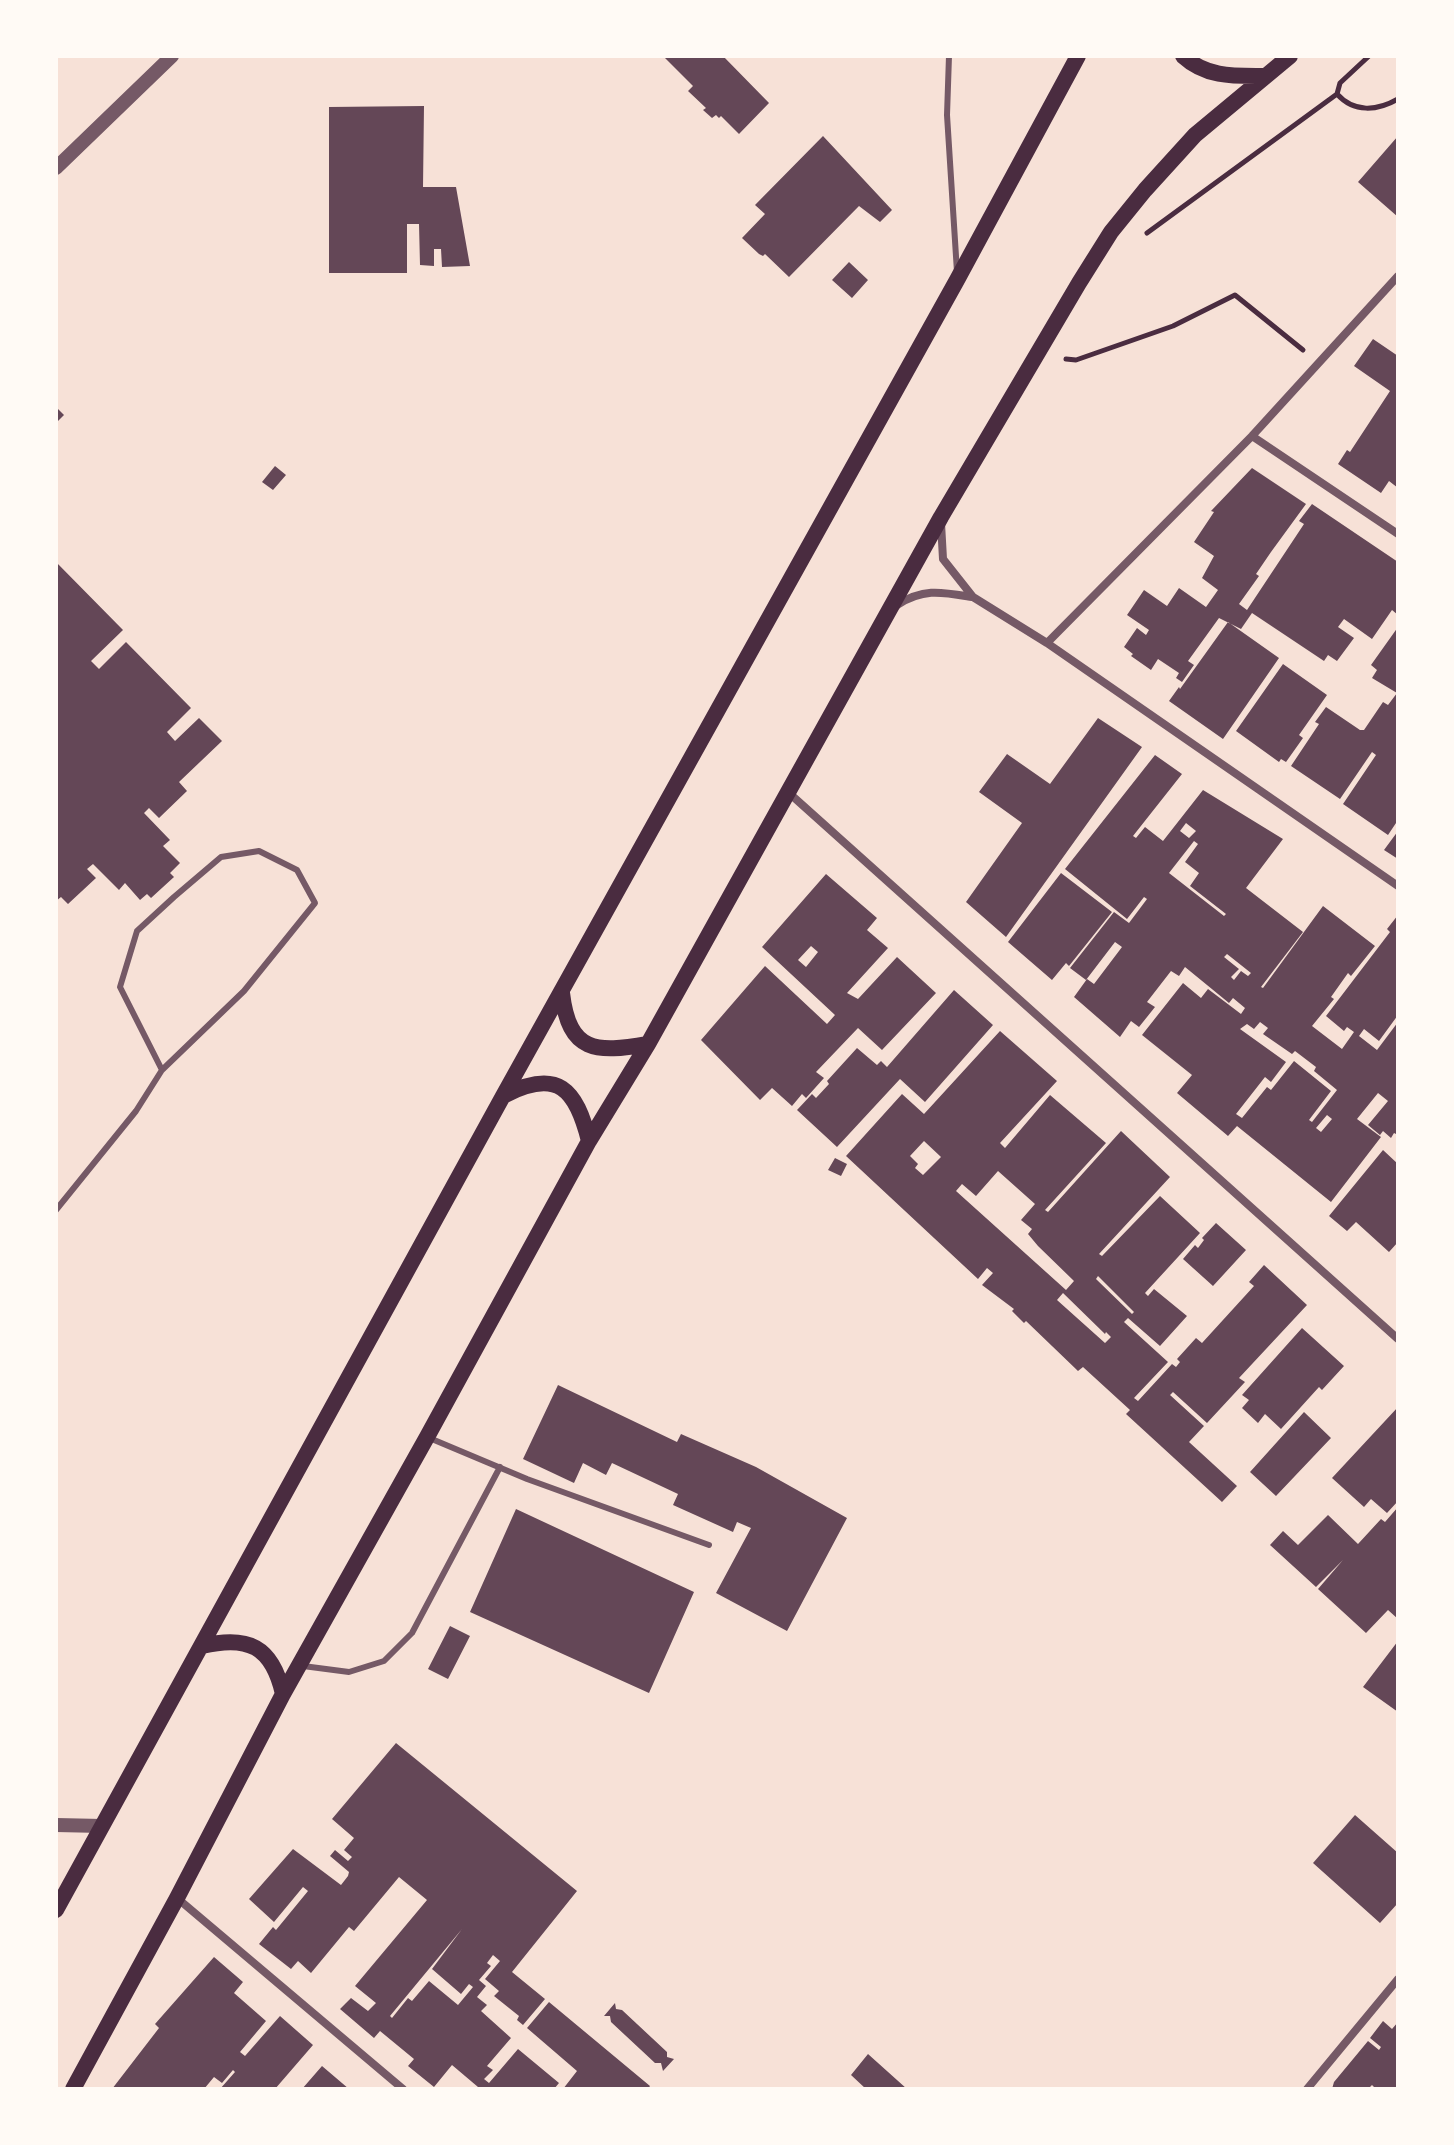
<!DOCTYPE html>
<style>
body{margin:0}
#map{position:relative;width:1454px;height:2145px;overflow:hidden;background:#f7e1d7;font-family:"Exo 2",sans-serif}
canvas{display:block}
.frame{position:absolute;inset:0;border:58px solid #fffaf5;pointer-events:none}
</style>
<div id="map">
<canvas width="1454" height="2145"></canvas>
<div class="frame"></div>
</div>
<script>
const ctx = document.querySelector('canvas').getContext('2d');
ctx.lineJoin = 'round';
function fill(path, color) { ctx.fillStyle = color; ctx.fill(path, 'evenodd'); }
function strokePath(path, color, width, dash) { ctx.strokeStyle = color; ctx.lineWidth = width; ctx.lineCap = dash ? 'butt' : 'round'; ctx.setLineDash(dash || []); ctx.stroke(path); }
fill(new Path2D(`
 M663,56h60l46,47 -30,31 -18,-18 -2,2 -3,-3 -4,3 -9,-8 3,-2 -18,-17 5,-5z
 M424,106l-1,81h33l14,79 -28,1 -1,-18h-7v17l-14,-1 -1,-41h-12v49h-78v-166z
 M823,136l69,74 -12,12 -21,-16 -70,71 -24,-23 -2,2 -4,-2 -17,-16 23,-24 -10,-9z
 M1398,136v81l-40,-35z
 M849,262l19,18 -16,18 -20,-18z
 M1373,339l25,17v132l-9,-7 -8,12 -43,-29 9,-14 3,2 40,-61 -36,-25z
 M56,407l8,8 -8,8z
 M275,466l11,9 -13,15 -11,-8z
 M1252,468l54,36 -35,48 -15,22 3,2 -20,28 8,6 57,-86 -5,-3 13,-17 86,58v53l-6,-5 -20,29 -28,-20 -6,8 16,11 -17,23 -9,-6 -4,6 -72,-48 -11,16 -22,-11 -31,43 6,4 -12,17 -6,-4 3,-5 -21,-14 -7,11 -20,-14 2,-2 -9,-7 13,-19 9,7 3,-5 -22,-15 17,-25 23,16 12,-18 27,19 12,-17 -16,-12 12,-22 -20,-14 20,-30 -3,-1z
 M56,562l67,68 -32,31 8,8 27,-27 65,66 -24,24 8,9 24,-23 23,23 -43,41 8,9 -28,27 -10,-10 -5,5 26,27 -7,6 17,17 -10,10 4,4 -23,21 -4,-4 -7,6 -15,-17 -6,7 -26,-26 -6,5 9,9 -28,26 -7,-7 -5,4z
 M1228,622l51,36 -56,81 -54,-38 10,-14 1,2z
 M1398,627v193l-10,15 -45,-31 33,-49 -4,-3 -32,47 -49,-33 28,-42 -4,-2 11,-15 34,23h4l19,-28 5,3 9,-12 -25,-15 5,-8 -6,-5z
 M1283,664l44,31 -28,40 4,3 -17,24 -5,-3 -2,3 -43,-31z
 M1098,718l44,29 -136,190 -40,-35 56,-79 -43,-31 28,-38 43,30z
 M1155,755l27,19 -49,62 3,2 9,-11 18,14 40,-51 80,49 -37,49 57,44 -42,55 2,1 60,-82 52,40 -24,30 -3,-3 -17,24 3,2 -22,27 30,23 12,-17 -7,-5 -3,4 -18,-15 64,-84 -3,-3 11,-14v100l-19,26 -15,-12 -5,7 18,14 21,-28v113l-4,-2 -3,5 -8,-7 -3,4 -12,-10 20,-24 -10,-8 -21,26 24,18 -50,65 -94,-76 -9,10 -51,-43 15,-18 -50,-40 41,-52 18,15 7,-9 33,25 4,-6 -12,-10 -4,5 -44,-36 -6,9 -8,-5 -24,31 8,5 -16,20 -8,-6 -11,16 -46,-40 13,-18 7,5 28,-37 -7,-5 -29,38 -16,-12 44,-56 15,11 18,-24 -3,-2 -17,22 -62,-50zM1186,823l10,8 -7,7 -9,-7zM1194,841l4,3 -13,18 14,11 -9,13 36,28 -2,2 -55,-43zM1227,954l24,19 -3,3 -7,-5 -7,9 -3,-3 8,-8 -15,-12zM1260,1022l8,6 -5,6 29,20 3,-3 21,16 -2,4 23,19 -25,32 -3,-2 22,-29 -37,-30 -23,29 -4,-3 -25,31 -6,-4 29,-37 6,5 15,-20 -46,-33 7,-5 7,5zM1327,1115l5,4 -11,13 -5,-4z
 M1398,831v28l-14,-9z
 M1061,873l51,39 -43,54 -3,-3 -14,17 -44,-38z
 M826,874l51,44 -10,12 21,18 -41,45 11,6 39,-42 39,36 -54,57 -24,-22 -42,44 8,6 -18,20 -4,-4 -10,12 -20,-18 -12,12 -59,-60 64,-74 62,58 8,-9 -73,-68zM811,946l7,6 -12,15 -8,-7z
 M954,990l39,35 -68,77 -25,-23 -63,68 -40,-37 15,-16 4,4 13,-14 -2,-3 30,-33 20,17 4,-4 6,6z
 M1000,1031l57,50 -57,62 5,5 45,-53 56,48 -61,67 3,2 73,-81 49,46 -71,77 3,2 58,-60 40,37 -55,60 3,3 6,-7 33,27 -27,30 -32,-28 -4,4 44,40 -34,36 4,3 34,-37 4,3 4,-5 -3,-3 19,-21 6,5 52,-57 -5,-4 15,-17 43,40 -68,73 6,4 -38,41 -34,-31 -3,3 34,31 -15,16 48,44 -15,16 -96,-88 4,-4 -47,-43 -5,4 -52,-50 -2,2 -12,-12 2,-2 -32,-24 11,-12 -6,-5 -9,11 -132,-123 56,-62 22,20zM924,1141l17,16 -18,18 -8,-7 3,-4 -8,-8zM998,1171l37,33 -14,16 11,9 -4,5 10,12 36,35 -8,9 -110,-99 6,-7 14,12zM1098,1276l36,36 -2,2 -36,-35zM1063,1293l42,41 1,-2 5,5 -6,6 -48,-43z
 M1383,1150l15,14v78l-9,10 -33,-30 -9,9 -18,-15z
 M835,1158l12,6 -6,12 -13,-6z
 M1216,1223l30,27 -33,36 -30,-27 12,-14 3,3 6,-8 -2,-2z
 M1302,1328l42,38 -22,24 -3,-3 -38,42 -16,-15 -7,9 -16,-15 7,-8 -7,-5z
 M558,1385l119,57 4,-8 75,33 91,51 -60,113 -71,-38 35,-65 -14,-6 -4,10 -60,-27 5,-11 -66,-31 -6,12 -23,-12 -9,20 -51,-24z
 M1398,1407v94l-11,12 -16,-14 -7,8 -32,-29z
 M1304,1412l27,26 -55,58 -26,-24z
 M1398,1507v112l-10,-9 -22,23 -48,-44 25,-29 -27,27 -46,-42 13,-14 15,14 30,-30 30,29 23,-25 4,3z
 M516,1509l178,83 -45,101 -179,-81z
 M450,1626l20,10 -22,43 -20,-10z
 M1398,1641v71l-35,-25z
 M396,1743l181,148 -65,81 33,27 -22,26 -6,-5 2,-4 -25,-20 5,-5 -14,-12 15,-18 -7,-6 -6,8 4,3 -12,14 7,6 -9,11 10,8 -6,6 30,27 -24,28 6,4 -9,9 5,4 29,-34 41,34 -5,6h-78l2,-2 -26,-22 -18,22 -26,-21 6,-7 -34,-28 -6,7 -34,-29 11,-11 17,13 8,-8 -21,-17 72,-86 -28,-23 -45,54 -5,-4 -38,46 -13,-12 -7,8 -32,-25 14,-17 3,3 32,-39 -5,-4 -29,35 -25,-23 44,-50 48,36 7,-9 1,-4 -19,-16 5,-6 13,11 4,-4 -8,-7 10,-12 -22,-19zM462,1929l-30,40 29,25 8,-10 4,3 -15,18 -29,-24 -17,20 -4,-3 -16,20 -2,-2z
 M1355,1815l43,38v50l-18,20 -67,-60z
 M214,1957l29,25 -9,11 32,28 -26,31 5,4 35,-40 33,29 -38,44h-55l15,-17 -2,-2 -11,13 -8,-6 -10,12h-92l47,-61 -4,-4z
 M549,2002l101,84 -2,3h-85l14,-18 -50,-43z
 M615,2003l1,6 6,1 45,42v5l7,2 -11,12 -2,-8h-6l-44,-41 -1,-6h-6z
 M1383,2021l9,8 6,-7v67h-22l-4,-4 -4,4h-36l2,-7 34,-41 11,9 2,-3 -11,-9z
 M868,2054l39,35h-41l-15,-14z
 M322,2066l27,23h-47z`), '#644757');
strokePath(new Path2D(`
 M1369,56l-29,27 -3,11c17,19 40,17 61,5
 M1147,233l190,-139
 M1066,359l10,1 97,-34 62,-31 68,55`), '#4a2c40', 5);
strokePath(new Path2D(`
 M949,56l-2,59 10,157
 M56,1210l80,-99 26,-41 82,-79 71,-88 -18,-33 -38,-19 -38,6 -47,40 -37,34 -17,56 42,83
 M427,1437l100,42 182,66
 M303,1666l46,6 35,-11 28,-28 88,-166`), '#755966', 6);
strokePath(new Path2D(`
 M1252,436l146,98
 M941,523l2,36 30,38 74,46 351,243
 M897,605c27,-17 44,-13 75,-8
 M1047,643l205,-207 146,-160
 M789,793l609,546
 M177,1898l226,191
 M1307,2089l91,-110`), '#755966', 8);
strokePath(new Path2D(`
 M56,168l116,-112
 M56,1825l46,1`), '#755966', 14);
strokePath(new Path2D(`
 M1183,56c24,22 52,20 83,20
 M562,993c7,60 34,60 86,51
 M505,1095c53,-27 71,-6 84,46
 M202,1646c46,-11 70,0 81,48
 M56,1910l447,-814 454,-816 121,-224
 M73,2089l104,-191 106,-204 144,-257 162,-296 59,-97 293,-527 138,-234 32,-51 34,-42 50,-55 95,-79`), '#4a2c40', 16);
</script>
